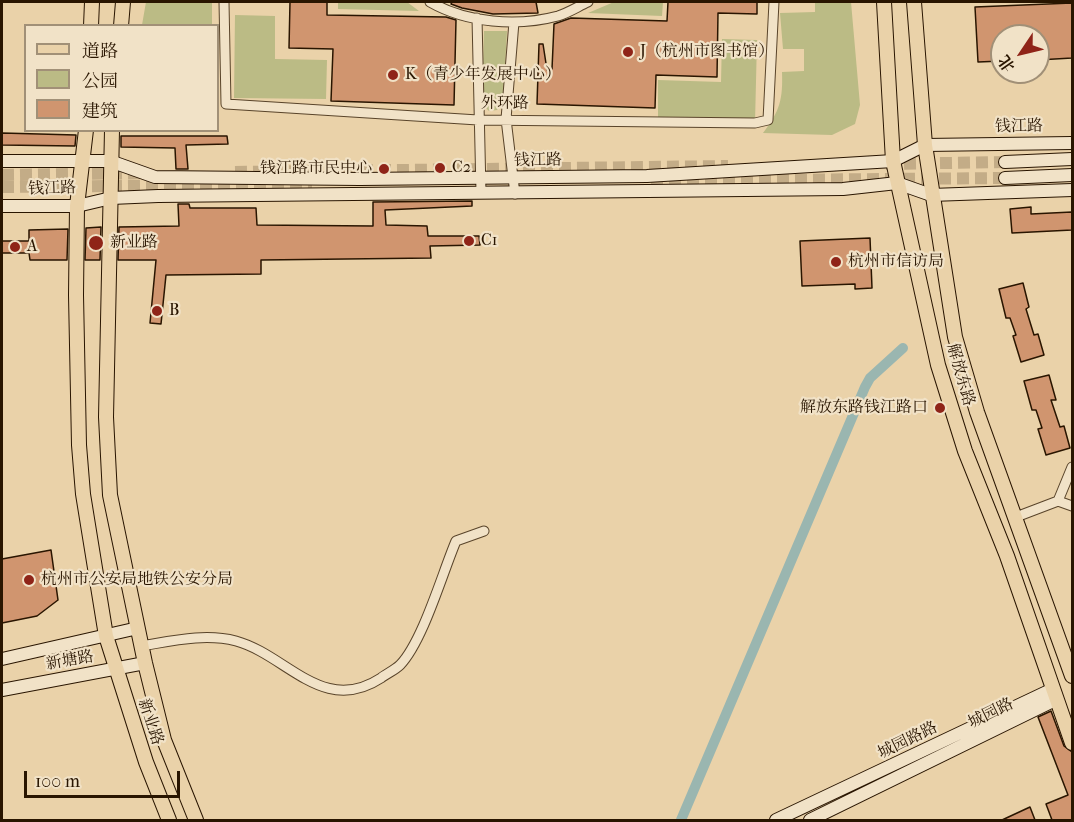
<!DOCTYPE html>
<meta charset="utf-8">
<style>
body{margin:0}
#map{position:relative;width:1074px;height:822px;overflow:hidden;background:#ead2a9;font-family:"IM FELL French Canon","Noto Serif SC",serif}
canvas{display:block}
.frame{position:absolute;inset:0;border:3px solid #291500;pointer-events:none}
.legend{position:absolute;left:24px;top:24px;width:195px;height:108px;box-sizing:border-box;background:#f1e2c7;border:2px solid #a19077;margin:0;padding:8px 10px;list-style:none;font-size:18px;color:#291500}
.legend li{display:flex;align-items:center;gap:12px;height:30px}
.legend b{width:30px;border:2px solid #a19077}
.north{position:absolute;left:990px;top:24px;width:60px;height:60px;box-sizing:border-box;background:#f1e2c7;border:2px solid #a19077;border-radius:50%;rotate:235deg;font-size:16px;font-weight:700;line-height:24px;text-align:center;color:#291500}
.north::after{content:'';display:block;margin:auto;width:21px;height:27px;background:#8f2418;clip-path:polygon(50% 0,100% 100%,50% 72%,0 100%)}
.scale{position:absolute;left:24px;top:771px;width:156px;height:27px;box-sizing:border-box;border:3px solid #291500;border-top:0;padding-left:8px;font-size:18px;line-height:21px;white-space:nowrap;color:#291500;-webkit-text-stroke:4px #f1e2c7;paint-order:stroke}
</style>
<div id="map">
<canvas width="1074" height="822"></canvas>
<div class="frame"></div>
<ul class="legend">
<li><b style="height:8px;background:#ead2a9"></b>道路</li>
<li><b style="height:16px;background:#bbbb85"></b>公园</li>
<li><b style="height:16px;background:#d0956f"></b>建筑</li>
</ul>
<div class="north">北</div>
<div class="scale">100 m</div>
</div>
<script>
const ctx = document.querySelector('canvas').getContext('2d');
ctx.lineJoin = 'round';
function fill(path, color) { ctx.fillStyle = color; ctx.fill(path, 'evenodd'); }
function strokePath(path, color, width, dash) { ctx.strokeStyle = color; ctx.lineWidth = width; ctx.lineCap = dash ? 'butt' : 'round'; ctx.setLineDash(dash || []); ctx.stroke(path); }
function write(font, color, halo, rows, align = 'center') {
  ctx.font = font + ' "IM FELL French Canon","Noto Serif SC",serif'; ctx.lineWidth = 4.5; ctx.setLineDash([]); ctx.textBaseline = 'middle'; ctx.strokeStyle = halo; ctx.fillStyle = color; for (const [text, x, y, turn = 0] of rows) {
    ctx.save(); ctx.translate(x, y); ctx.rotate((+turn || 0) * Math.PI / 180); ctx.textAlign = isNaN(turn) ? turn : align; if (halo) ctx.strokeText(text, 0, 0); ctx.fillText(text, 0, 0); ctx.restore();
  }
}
fill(new Path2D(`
 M146,2h66v23h-70z
 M338,2h69l12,9 -81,-2z
 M614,2h49l-1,14 -74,-3z
 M815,2h36l9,103 -5,19 -23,11 -69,-2c17,-22 20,-34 19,-61l22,-1v-22h-21l-3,-36 35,-1z
 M235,15l40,1v43l52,1 -1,39 -92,-1z
 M484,31h23l-4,73 -6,6 -8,1 -7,-7z
 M722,39l35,1 -2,83 -97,-2v-41l63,2z`), '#bbbb85');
strokePath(new Path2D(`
 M681,820l184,-433 5,-9 33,-30`), '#9ab6b0', 10);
const building = new Path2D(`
 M290,2h37v13l119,2 10,3 -2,85 -123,-4 2,-52 -44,-1z
 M452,2h84l2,11 -45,1 -31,-6 -11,-4z
 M668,2h89v12l-39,-1 -1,64 -61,-2 -1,33 -118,-4 2,-60h4l4,26 5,-1 2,-45 17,-6 96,3z
 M1072,3v55l-34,2v-24h-36v25l-24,1 -3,-55z
 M2,133l74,2 -1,11 -73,-1z
 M121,136h106l1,8 -42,1 2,24h-12l-1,-21 -54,-1z
 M472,201v5l-87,4 1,15 41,1 1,10h51l1,9 -50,1 1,12 -170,2v14l-95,1 -5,49 -11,-1 6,-63h-38l1,-33 60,-1 -1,-22h11l1,4h66l1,17 116,1v-24z
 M1031,207v7l41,-2v18l-60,3 -2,-24z
 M101,227l-1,33h-15l1,-32z
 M68,229l-1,31h-37l-1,-7h-27v-12h27v-11z
 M870,238l2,50 -17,1v-5l-53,2 -2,-45z
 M1023,283l6,24 -3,2 8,26 4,-1 6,21 -23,7 -8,-26 3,-1 -6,-17h-4l-7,-29z
 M1049,375l7,25h-5l9,27 4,-1 6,22 -24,7 -8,-26 4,-1 -6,-18h-4l-8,-29z
 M51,550l7,50 -21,16 -35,7v-64z
 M1051,711l13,35 8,6v68h-20l-6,-16 22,-9 -30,-78z
 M1030,807l5,13h-33z`);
fill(building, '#d0956f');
strokePath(building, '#291500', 1.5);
strokePath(new Path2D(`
 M886,164l119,-2
 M235,172l493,-6
 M2,175l141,-2
 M651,181l354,-3
 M2,187l310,-3`), '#c3ac87', 12, [12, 6]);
const street = new Path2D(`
 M224,2l2,102 252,16 277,3 13,-3 6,-118
 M430,2c37,21 87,25 128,14 10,-3 21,-10 30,-14
 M477,18l4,174
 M514,22l-8,97 9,75
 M1058,501l14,-34
 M1016,517l42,-16 14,5
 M141,646c31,-5 64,-13 95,-5 51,14 87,75 145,37 5,-4 14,-8 19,-13 23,-24 42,-91 56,-124l28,-10`);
const secondary = new Path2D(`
 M2,161h108l45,16 205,2 287,-3 246,-15 32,-16 147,-2
 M1005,162l67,-3
 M1005,178l67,-3
 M2,206h75l34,-8 47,-2 685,-7 54,-6 34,12 141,-5
 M2,659l136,-31
 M2,690l143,-27
 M776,820l277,-131
 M810,820l247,-121`);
const primary = new Path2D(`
 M884,2l9,159 45,204 27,86 42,105 65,187
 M914,2l11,143 30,192 22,75 95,264
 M91,26l1,-24
 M121,26l2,-24
 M86,130l-9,76 -1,89 3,150 4,49 23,142 40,126 23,58
 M112,130l-6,287 4,78 35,168 19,77 32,80`);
strokePath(street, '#59442a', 11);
strokePath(secondary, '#291500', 14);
strokePath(primary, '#291500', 16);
strokePath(street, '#f1e2c7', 9);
strokePath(secondary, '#f1e2c7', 12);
strokePath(primary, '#ead2a9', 14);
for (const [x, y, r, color] of [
 [628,52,6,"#8f2418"],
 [393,75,6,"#8f2418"],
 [440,168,6,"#8f2418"],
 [384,169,6,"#8f2418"],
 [469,241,6,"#8f2418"],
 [96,243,8,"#8f2418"],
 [15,247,6,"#8f2418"],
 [836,262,6,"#8f2418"],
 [157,311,6,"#8f2418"],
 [940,408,6,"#8f2418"],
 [29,580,6,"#8f2418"]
]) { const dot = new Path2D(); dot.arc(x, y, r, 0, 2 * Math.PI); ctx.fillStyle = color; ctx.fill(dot); strokePath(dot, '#f1e2c7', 2); }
write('16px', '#291500', '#f1e2c7', [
 ["J（杭州市图书馆）",640,52],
 ["K（青少年发展中心）",405,75],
 ["C2",452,168],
 ["钱江路市民中心",372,169,"right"],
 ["C1",481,241],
 ["新业路",110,243],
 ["A",27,247],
 ["杭州市信访局",848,262],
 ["B",169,311],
 ["解放东路钱江路口",928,408,"right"],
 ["杭州市公安局地铁公安分局",41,580]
], 'left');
write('16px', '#291500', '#f1e2c7', [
 ["外环路",505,104],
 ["钱江路",1019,127,-1],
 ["钱江路",538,161,-1],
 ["钱江路",52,189,-2],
 ["解放东路",960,375,74],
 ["新塘路",70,661,-10],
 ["城园路",991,714,-26],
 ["新业路",150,722,72],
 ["城园路路",908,741,-26]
]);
</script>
